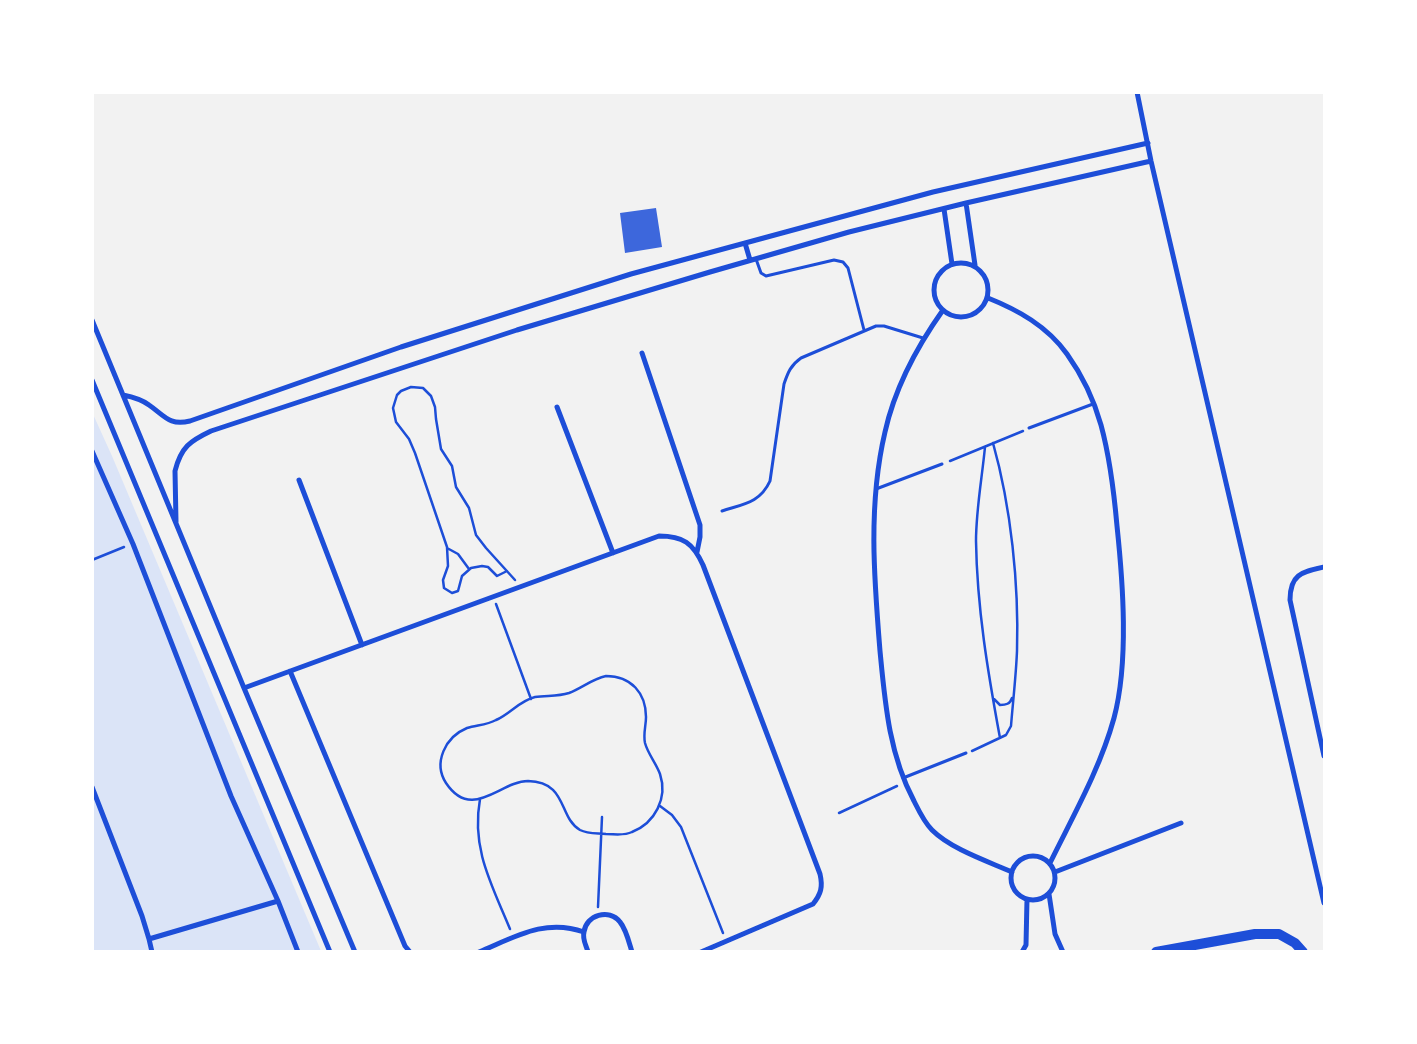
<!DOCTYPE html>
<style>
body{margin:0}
#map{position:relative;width:1417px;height:1044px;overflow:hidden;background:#f2f2f2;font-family:Georgia,serif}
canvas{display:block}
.frame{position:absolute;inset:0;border:94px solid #fff;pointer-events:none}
</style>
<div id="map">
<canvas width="1417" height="1044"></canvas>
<div class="frame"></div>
</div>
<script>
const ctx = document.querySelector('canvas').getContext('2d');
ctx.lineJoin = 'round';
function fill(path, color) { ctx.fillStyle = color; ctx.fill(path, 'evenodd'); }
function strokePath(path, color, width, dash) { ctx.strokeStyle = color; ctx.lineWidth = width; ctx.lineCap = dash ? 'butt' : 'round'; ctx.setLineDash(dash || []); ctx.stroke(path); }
fill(new Path2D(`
 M92,412l20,44 209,495h-228z`), '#dbe4f7');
fill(new Path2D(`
 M656,208l6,39 -37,6 -5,-40z`), '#3d67dc');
strokePath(new Path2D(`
 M985,447c-3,31 -9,63 -9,94 1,67 12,132 24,197
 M950,461l73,-30
 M447,548l11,6 11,15
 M92,560l32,-13
 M507,571l-10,5 -9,-9 -6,-1 -11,2 -9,8 -4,15 -6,2 -8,-5 -1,-8 5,-14 -1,-19 -32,-94 -6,-14 -13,-17 -3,-14 4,-13 4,-4 10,-4 12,1 8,8 4,11 1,12 5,30 11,17 4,21 13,21 7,27 10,13 29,32
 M496,604l35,95
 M606,676c25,0 40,17 40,41 0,9 -3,17 -1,26 3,11 11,20 15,31 8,24 -5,49 -28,58 -8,4 -17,2 -26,2 -9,-1 -18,0 -26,-4 -22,-13 -12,-48 -52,-49 -28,0 -56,41 -82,2 -13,-20 -1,-46 21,-55 10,-3 20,-3 29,-8 14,-6 23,-19 39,-23 11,-2 22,0 34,-4 13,-5 23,-14 37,-17z
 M994,699l6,6c6,0 10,-1 12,-7
 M972,751l34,-16 5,-9c2,-25 5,-50 6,-75 2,-67 -6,-144 -24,-208
 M480,799c-9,50 12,86 30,130
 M660,806l12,9 9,12 42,106
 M839,813l58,-27
 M598,907l4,-90`), '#1d4ed8', 2.5);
strokePath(new Path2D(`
 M756,259l5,14 5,3 68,-16 9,2 5,6 16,62
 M1029,428l64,-24
 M876,489l66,-25
 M722,511c21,-7 38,-8 48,-30l14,-97c4,-12 7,-19 17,-26l75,-32h8l39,12
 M903,778l63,-25`), '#1d4ed8', 3);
strokePath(new Path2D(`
 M1137,92l14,69 173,742
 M966,203l9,62
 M944,209l8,55
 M745,243l5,17
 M934 290a27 27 0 1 1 54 0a27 27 0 1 1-54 0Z
 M988,298c30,12 59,28 79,56 15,21 27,46 34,71 9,33 13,67 16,101 6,57 12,136 -3,192 -14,51 -41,98 -64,145
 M943,310c-27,38 -48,77 -58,122 -17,72 -11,146 -5,219 5,52 9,103 34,150 5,10 10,21 18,29 19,19 55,31 80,42
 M92,320l152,368 111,264
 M642,353l58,172v12l-3,15
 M92,380l238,572
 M123,395c10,2 18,4 26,10 16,11 20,21 41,16l211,-74 230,-73 302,-82 215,-49
 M557,407l56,146
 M92,451l41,93 98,252 47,105 20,51
 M299,480l63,165
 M176,522l-1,-51c6,-24 15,-30 36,-40l306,-101 193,-58 139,-40 117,-29 185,-42
 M1324,567c-22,5 -34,7 -34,33l34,156
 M290,671l115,275 5,6
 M244,688l415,-152c24,0 34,7 44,29l117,309c3,13 1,20 -7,30l-112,48
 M92,787l50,129 7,23 3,13
 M1011 878a22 22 0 1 1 44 0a22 22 0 1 1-44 0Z
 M1055,872l126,-49
 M1049,894l6,40 8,18
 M149,939l129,-38
 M479,952c36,-15 66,-34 105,-20
 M588,952c-2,-7 -6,-13 -4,-20 2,-17 25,-24 36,-10 6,7 9,20 12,30
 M1022,952l4,-7 1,-46`), '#1d4ed8', 5);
strokePath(new Path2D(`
 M1156,952l99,-18h24l16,9 8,9`), '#1d4ed8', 10);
</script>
